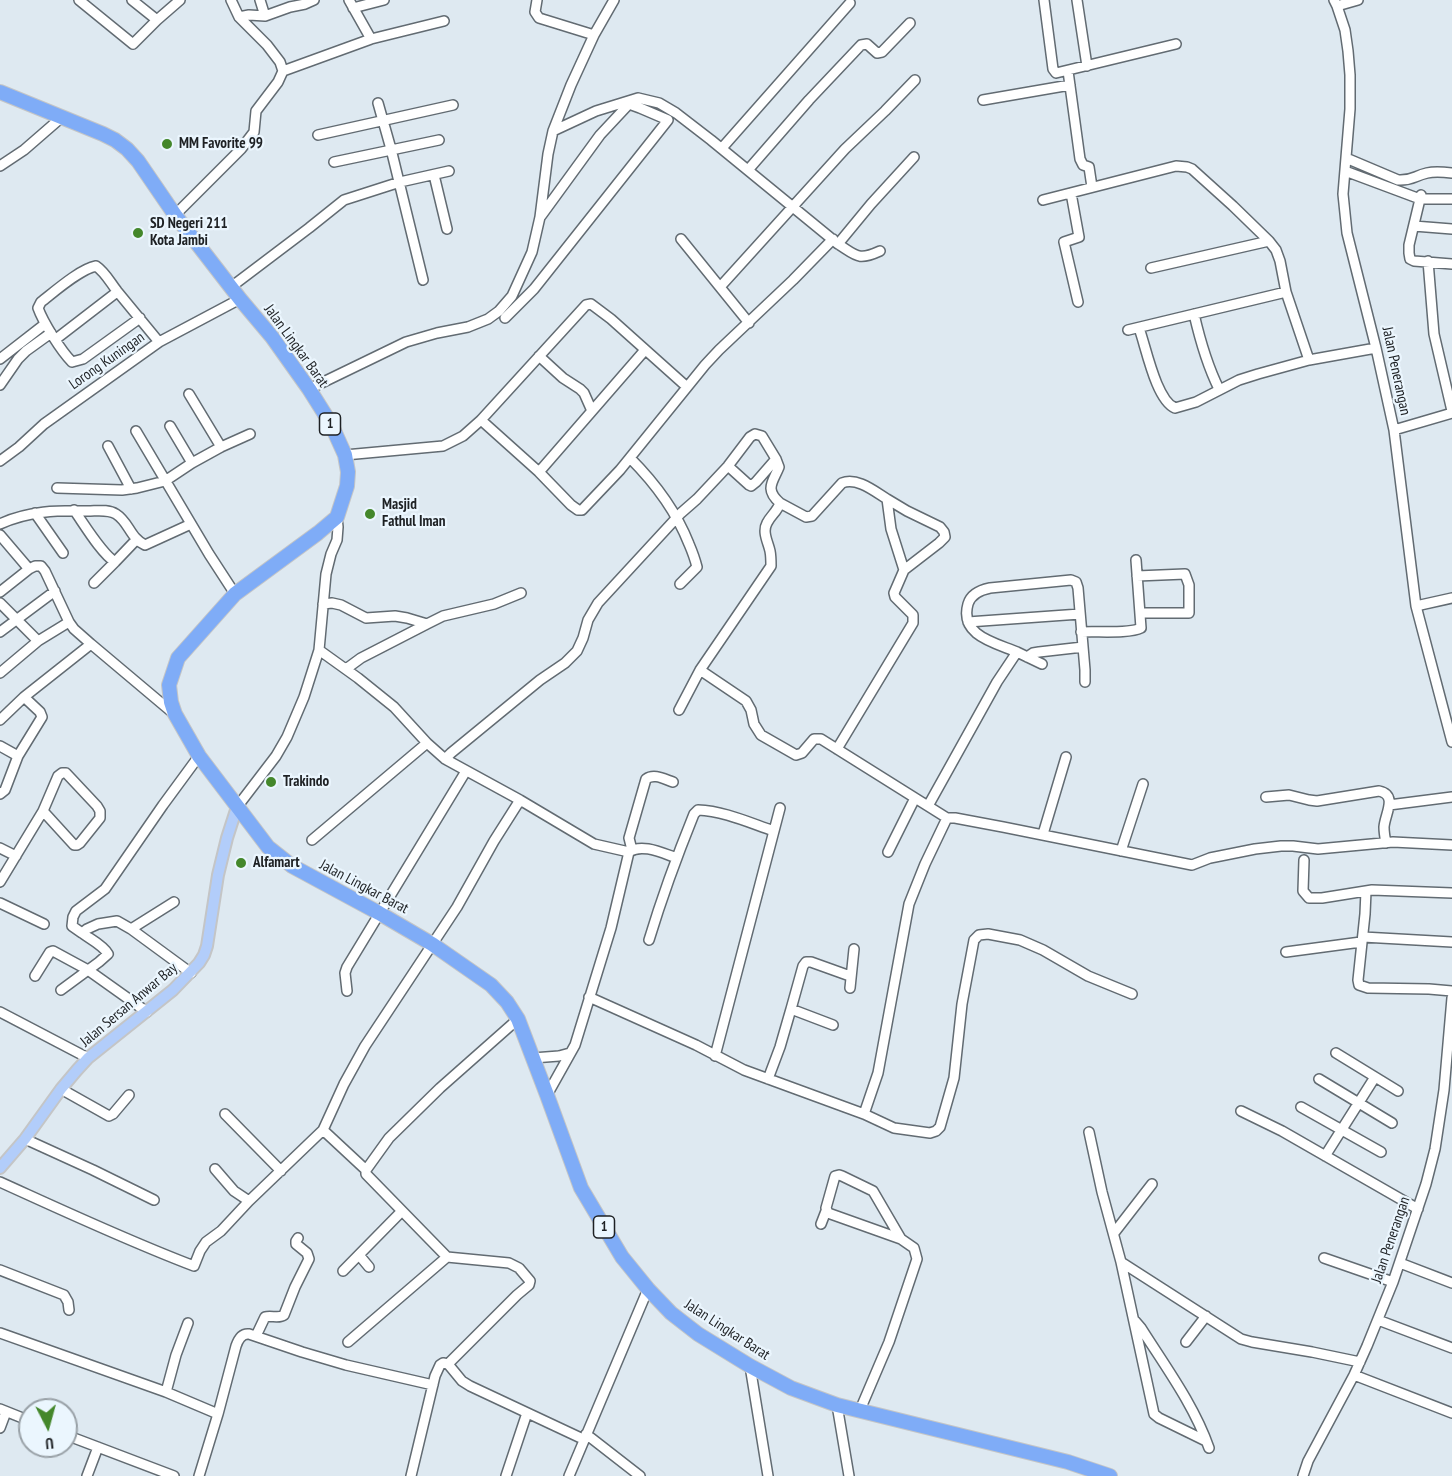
<!DOCTYPE html>
<style>
body{margin:0}
#map{position:relative;width:1452px;height:1476px;overflow:hidden;background:#dee9f1;font-family:"PT Sans Narrow",sans-serif}
canvas{display:block}
.north{position:absolute;left:18px;top:1398px;width:60px;height:60px;box-sizing:border-box;background:#ebf6fe;border:2px solid #99a1a7;border-radius:50%;rotate:174deg;font-size:16px;font-weight:700;line-height:24px;text-align:center;color:#1e2124}
.north::after{content:'';display:block;margin:auto;width:21px;height:27px;background:#44872b;clip-path:polygon(50% 0,100% 100%,50% 72%,0 100%)}
</style>
<div id="map">
<canvas width="1452" height="1476"></canvas>
<div class="north">U</div>
</div>
<script>
const ctx = document.querySelector('canvas').getContext('2d');
ctx.lineJoin = 'round';
function strokePath(path, color, width, dash) { ctx.strokeStyle = color; ctx.lineWidth = width; ctx.lineCap = dash ? 'butt' : 'round'; ctx.setLineDash(dash || []); ctx.stroke(path); }
function write(font, color, halo, rows, align = 'center') {
  ctx.font = font + ' "PT Sans Narrow",sans-serif'; ctx.lineWidth = 4.5; ctx.setLineDash([]); ctx.textBaseline = 'middle'; ctx.strokeStyle = halo; ctx.fillStyle = color; for (const [text, x, y, turn = 0] of rows) {
    ctx.save(); ctx.translate(x, y); ctx.rotate((+turn || 0) * Math.PI / 180); ctx.textAlign = isNaN(turn) ? turn : align; if (halo) ctx.strokeText(text, 0, 0); ctx.fillText(text, 0, 0); ctx.restore();
  }
}
const minor = new Path2D(`
 M79,0l54,44 24,-24 23,-20
 M132,0l25,20
 M260,0l5,16
 M537,0l-2,12 4,6 55,17
 M1044,0l9,69 3,4 120,-29
 M1077,0l10,66
 M1334,0l3,6 8,24 3,21 2,24v34l-7,85 4,39 29,115 18,82 22,176 36,136
 M1337,6l21,-6
 M353,8l31,-8
 M239,17l10,-2 16,1 25,-9 15,-3 9,-4
 M371,39l73,-18
 M283,71l88,-32 -22,-39
 M1068,71l12,88 3,6 6,2 3,20
 M983,100l87,-15
 M378,103l13,46 32,131
 M553,131l43,-20 42,-13 21,5 17,10 35,27 127,104c19,12 20,17 42,7
 M318,135l135,-30
 M722,148l128,-145
 M1346,158l52,22c14,1 16,-4 29,-7 8,-2 17,-1 25,0
 M334,162l105,-22
 M0,166l24,-16 38,-33
 M748,170l61,-70 52,-55 6,-1 10,9 5,-1 28,-29
 M1345,171l75,28h32
 M434,175l13,54
 M1071,193l8,44 -15,5 14,60
 M1421,195l-12,50v8l1,6 4,2 38,3
 M1043,200l133,-34 11,1 5,2 41,37 36,35 7,9 4,11 6,31 23,68
 M175,215l66,-66 13,-17 2,-21 22,-29 5,-11 -3,-9 -13,-17 -28,-28 -8,-17
 M1414,226l38,3
 M681,239l68,84
 M838,244l33,-40 43,-47
 M1428,261l6,73 18,77
 M1151,268l118,-27
 M231,287l78,-59 35,-28 56,-18 49,-11
 M720,287l125,-138 40,-38 30,-31
 M1194,314c6,26 13,51 25,75
 M140,318l-57,41 -11,3c-11,-11 -29,-40 -34,-54l3,-6c13,-10 39,-33 55,-36 9,6 14,16 21,25 14,17 28,34 42,51
 M505,318l29,-29 134,-169 -28,-12 -11,-4 -29,31 -59,81
 M1139,328c7,19 17,72 36,80l21,-6 43,-22 19,-6 51,-14 67,-12
 M1128,330l158,-38
 M56,339l61,-47
 M0,359l45,-35
 M0,385l18,-26 8,-8 25,-18
 M309,389l97,-47 31,-9 31,-6 20,-8 11,-8 13,-15 20,-44 8,-35 8,-63 5,-23 18,-46 23,-50 20,-35
 M189,394l32,53
 M592,411l53,-61
 M481,420l58,52 32,33 7,5h4l38,-40 85,-105 14,-15 74,-70 40,-41
 M170,426l22,37
 M1394,430l58,-17
 M136,431l73,123 26,40
 M108,446l23,43
 M345,455l98,-9 20,-10 18,-16 105,-115 5,-1 20,15 76,68
 M630,458c25,25 46,53 59,86 3,7 6,15 8,23l-17,17
 M0,461l19,-14 25,-23 115,-82 81,-43
 M728,466l21,19 2,1 5,-4 20,-23
 M539,472l53,-61 -8,-18 -4,-4 -17,-11 -24,-22
 M57,488l65,2 15,-2 28,-7 27,-18 29,-16 29,-13
 M887,499l20,12 33,16 4,5 1,5 -6,6 -35,27
 M780,503l26,14 6,-1 30,-33c15,-6 32,8 45,16l4,30 13,41 -10,23 1,4 18,18v8l-76,126
 M74,510c10,14 27,43 41,52l21,-22
 M35,513l28,40
 M0,524c28,-13 58,-14 88,-13 9,0 20,-2 28,3 13,8 14,24 29,31l46,-21
 M0,535l29,34 6,-3h6l4,5 24,51
 M1137,576l48,-2 4,11v28h-48
 M94,583l21,-21
 M0,592l29,-23
 M0,603l38,38
 M323,604l9,-1 9,2 25,13 29,-2 12,2 20,6 16,-8 51,-12 27,-11
 M1416,606l36,-8
 M968,622l112,-8
 M0,632l55,-41
 M1081,632c16,-1 48,2 60,-4l-5,-68
 M319,650l39,28 36,29 33,36 18,16 75,41 74,44 35,8c13,-9 33,1 48,6
 M1017,652c-21,-9 -58,-16 -49,-48 3,-10 12,-14 22,-16l81,-8 5,2 2,6 7,82v12
 M1027,657l6,-4 6,-1 44,-5
 M346,669l15,-11 66,-34
 M700,670l46,31 5,9 3,14 7,11 35,20 6,-2 12,-14h7l126,79
 M0,673l38,-32 31,-19 5,7 17,15 82,69
 M0,720l24,-23 67,-53
 M0,746l18,10
 M445,759l6,-6 89,-73 25,-17 12,-12 6,-13 5,-18 10,-17 83,-90 16,-14 31,-33 22,-29 5,-3 7,2 14,23 3,8c-6,15 -15,22 1,36 -3,9 -9,12 -13,20 -5,9 1,19 3,28 1,5 1,10 1,15l-71,104 -21,40
 M0,794l5,-4 13,-34 24,-39 -2,-5 -16,-15
 M1266,797l23,-2 20,5 8,1 62,-10c19,4 6,23 5,36 0,5 1,11 2,16
 M1389,805l63,-8
 M928,806l69,-124 20,-30 25,12
 M237,807l39,-51 11,-19 17,-40 15,-47 7,-76 5,-20 6,-14 1,-13 -1,-10
 M1043,834l23,-77
 M312,840l115,-97
 M0,848l16,8
 M632,850l-3,-12 17,-59c8,-6 18,0 27,3
 M1121,851l22,-67
 M888,852l27,-54
 M1304,860l-1,31 6,7h13l50,-8 80,3
 M0,882l43,-71 15,-35 4,-3h4l31,33 3,5v7l-20,25 -3,2h-3l-31,-34
 M1366,891l-1,23 -7,66 1,5 9,3 61,1 23,2
 M0,903l44,21
 M131,929l43,-27
 M82,933l-10,-7 1,-9 3,-6 29,-22 58,-84 36,-49
 M1363,937l89,5
 M649,940c13,-43 28,-84 45,-126l4,-4c26,1 52,13 76,21
 M1286,952l75,-10
 M35,976l15,-24 3,-1 35,19 59,42
 M850,988l4,-39
 M61,990l38,-28 9,-8c-5,-9 -18,-15 -26,-21l5,-4 11,-5 19,-3 14,8 60,44
 M347,991l-2,-18 2,-6 119,-196
 M589,997l107,48 48,25 120,44 14,-41 31,-169 16,-40 22,-46h8l48,9 189,38 18,-7 45,-9 26,-3h12l25,3 75,-7 59,3
 M791,1009l12,-43 3,-4h5l39,14
 M0,1012l88,46
 M1336,1053l62,38
 M715,1056l65,-248
 M533,1058l26,-2 11,-3
 M768,1079l12,-32 11,-38 42,16
 M1319,1079l73,44
 M61,1089l48,27 4,-2 16,-19
 M547,1095l28,-50 36,-117 18,-76
 M1301,1107l80,45
 M1241,1111l41,20 136,78
 M225,1114l56,57
 M864,1114l30,14 36,5 6,-2 4,-4 14,-49 8,-74 12,-64 5,-5 9,-1 32,6 23,10 45,26 44,18
 M323,1130l43,40 23,-32 51,-50 78,-69
 M1089,1132l13,60 19,70 33,152 5,4 47,23
 M25,1139l68,31 61,30
 M1325,1156l50,-79
 M215,1169l19,22 15,10
 M366,1170v4l81,83
 M0,1182c64,29 128,59 194,84l6,-15 6,-9 15,-11 28,-30 74,-71 21,-46 21,-38 92,-139 37,-66 26,-41
 M821,1224l5,-13
 M1114,1233l38,-49
 M359,1255l10,12
 M1324,1258l69,24
 M1121,1262l120,77 11,3 60,10 48,10
 M1400,1263l52,20
 M0,1270l64,25 4,7 1,8
 M343,1271l59,-60
 M1378,1320l74,28
 M1135,1321l6,7c24,38 53,77 68,120
 M0,1333l166,59 52,22
 M256,1336l9,-19c6,-2 14,2 19,-2l11,-28 14,-28 -2,-6 -11,-9v-3l2,-3
 M348,1342l99,-85 62,6 10,5 11,13 -1,4 -12,10 -69,69 -5,-1 -3,2 -5,11 -24,100
 M1186,1342l20,-26
 M448,1364l14,17 8,5 113,53
 M750,1366l18,110
 M1354,1375l98,38
 M166,1392l10,-37 12,-32
 M837,1405l12,71
 M0,1409l30,12
 M860,1410l29,-68 28,-83 -3,-11 -13,-9 -28,-48 -31,-15 -3,-1 -4,1 -9,32 2,5 73,26
 M0,1428l6,-16
 M586,1434l54,42
 M66,1435l108,41
 M87,1476l11,-29
 M199,1476l19,-62 18,-68c2,-6 5,-13 13,-12l53,18 44,13 87,20
 M506,1476l21,-63
 M569,1476l79,-187
 M1303,1476l5,-15 46,-86 13,-29 26,-64 33,-98 9,-35 9,-59 8,-92`);
const major = new Path2D(`
 M0,1168l25,-29 36,-50 16,-19 11,-12 85,-68 26,-27 5,-8 3,-9 11,-71 9,-37 10,-31`);
const highway = new Path2D(`
 M0,92l103,42 12,6 12,9 11,12 37,54 65,84 32,38 37,52 22,35 14,31 3,17 -1,14 -10,31 -19,16 -83,61 -57,64 -9,27 2,17 4,12 24,42 69,91 24,19 87,47 53,31 59,41 16,17 11,17 29,76 34,93 41,69 26,32 23,24 27,21 52,32 41,22 46,17 231,57 42,14`);
strokePath(minor, '#626b72', 12);
strokePath(major, '#c4c5c6', 14);
strokePath(highway, '#c4c5c6', 16);
strokePath(minor, '#fff', 9);
strokePath(major, '#b2cdfa', 10);
strokePath(highway, '#7facf7', 14);
for (const [x, y, r, color] of [
 [167,144,6,"#44872b"],
 [138,233,6,"#44872b"],
 [370,514,6,"#44872b"],
 [271,782,6,"#44872b"],
 [241,863,6,"#44872b"]
]) { const dot = new Path2D(); dot.arc(x, y, r, 0, 2 * Math.PI); ctx.fillStyle = color; ctx.fill(dot); strokePath(dot, '#ebf6fe', 2); }
for (const [x, y, w] of [
 [330,424,21],
 [604,1227,21]
]) { const box = new Path2D(); box.roundRect(x - w / 2, y - 11, w, 22, 4.5); ctx.fillStyle = '#ebf6fe'; ctx.fill(box); strokePath(box, '#1e2124', 1.5); }
write('bold 14px', '#1e2124', null, [
 ["1",330,424],
 ["1",604,1227]
]);
write('bold 15px', '#1e2124', '#ebf6fe', [
 ["MM Favorite 99",179,144],
 ["SD Negeri 211",150,224],
 ["Kota Jambi",150,241],
 ["Masjid",382,505],
 ["Fathul Iman",382,522],
 ["Trakindo",283,782],
 ["Alfamart",253,863]
], 'left');
write('15px', '#1e2124', '#ebf6fe', [
 ["Jalan Lingkar Barat",296,346,54],
 ["Lorong Kuningan",107,361,-35],
 ["Jalan Penerangan",1396,371,78],
 ["Jalan Lingkar Barat",364,887,28],
 ["Jalan Sersan Anwar Bay",129,1005,-40],
 ["Jalan Penerangan",1391,1240,-71],
 ["Jalan Lingkar Barat",727,1330,33]
]);
</script>
